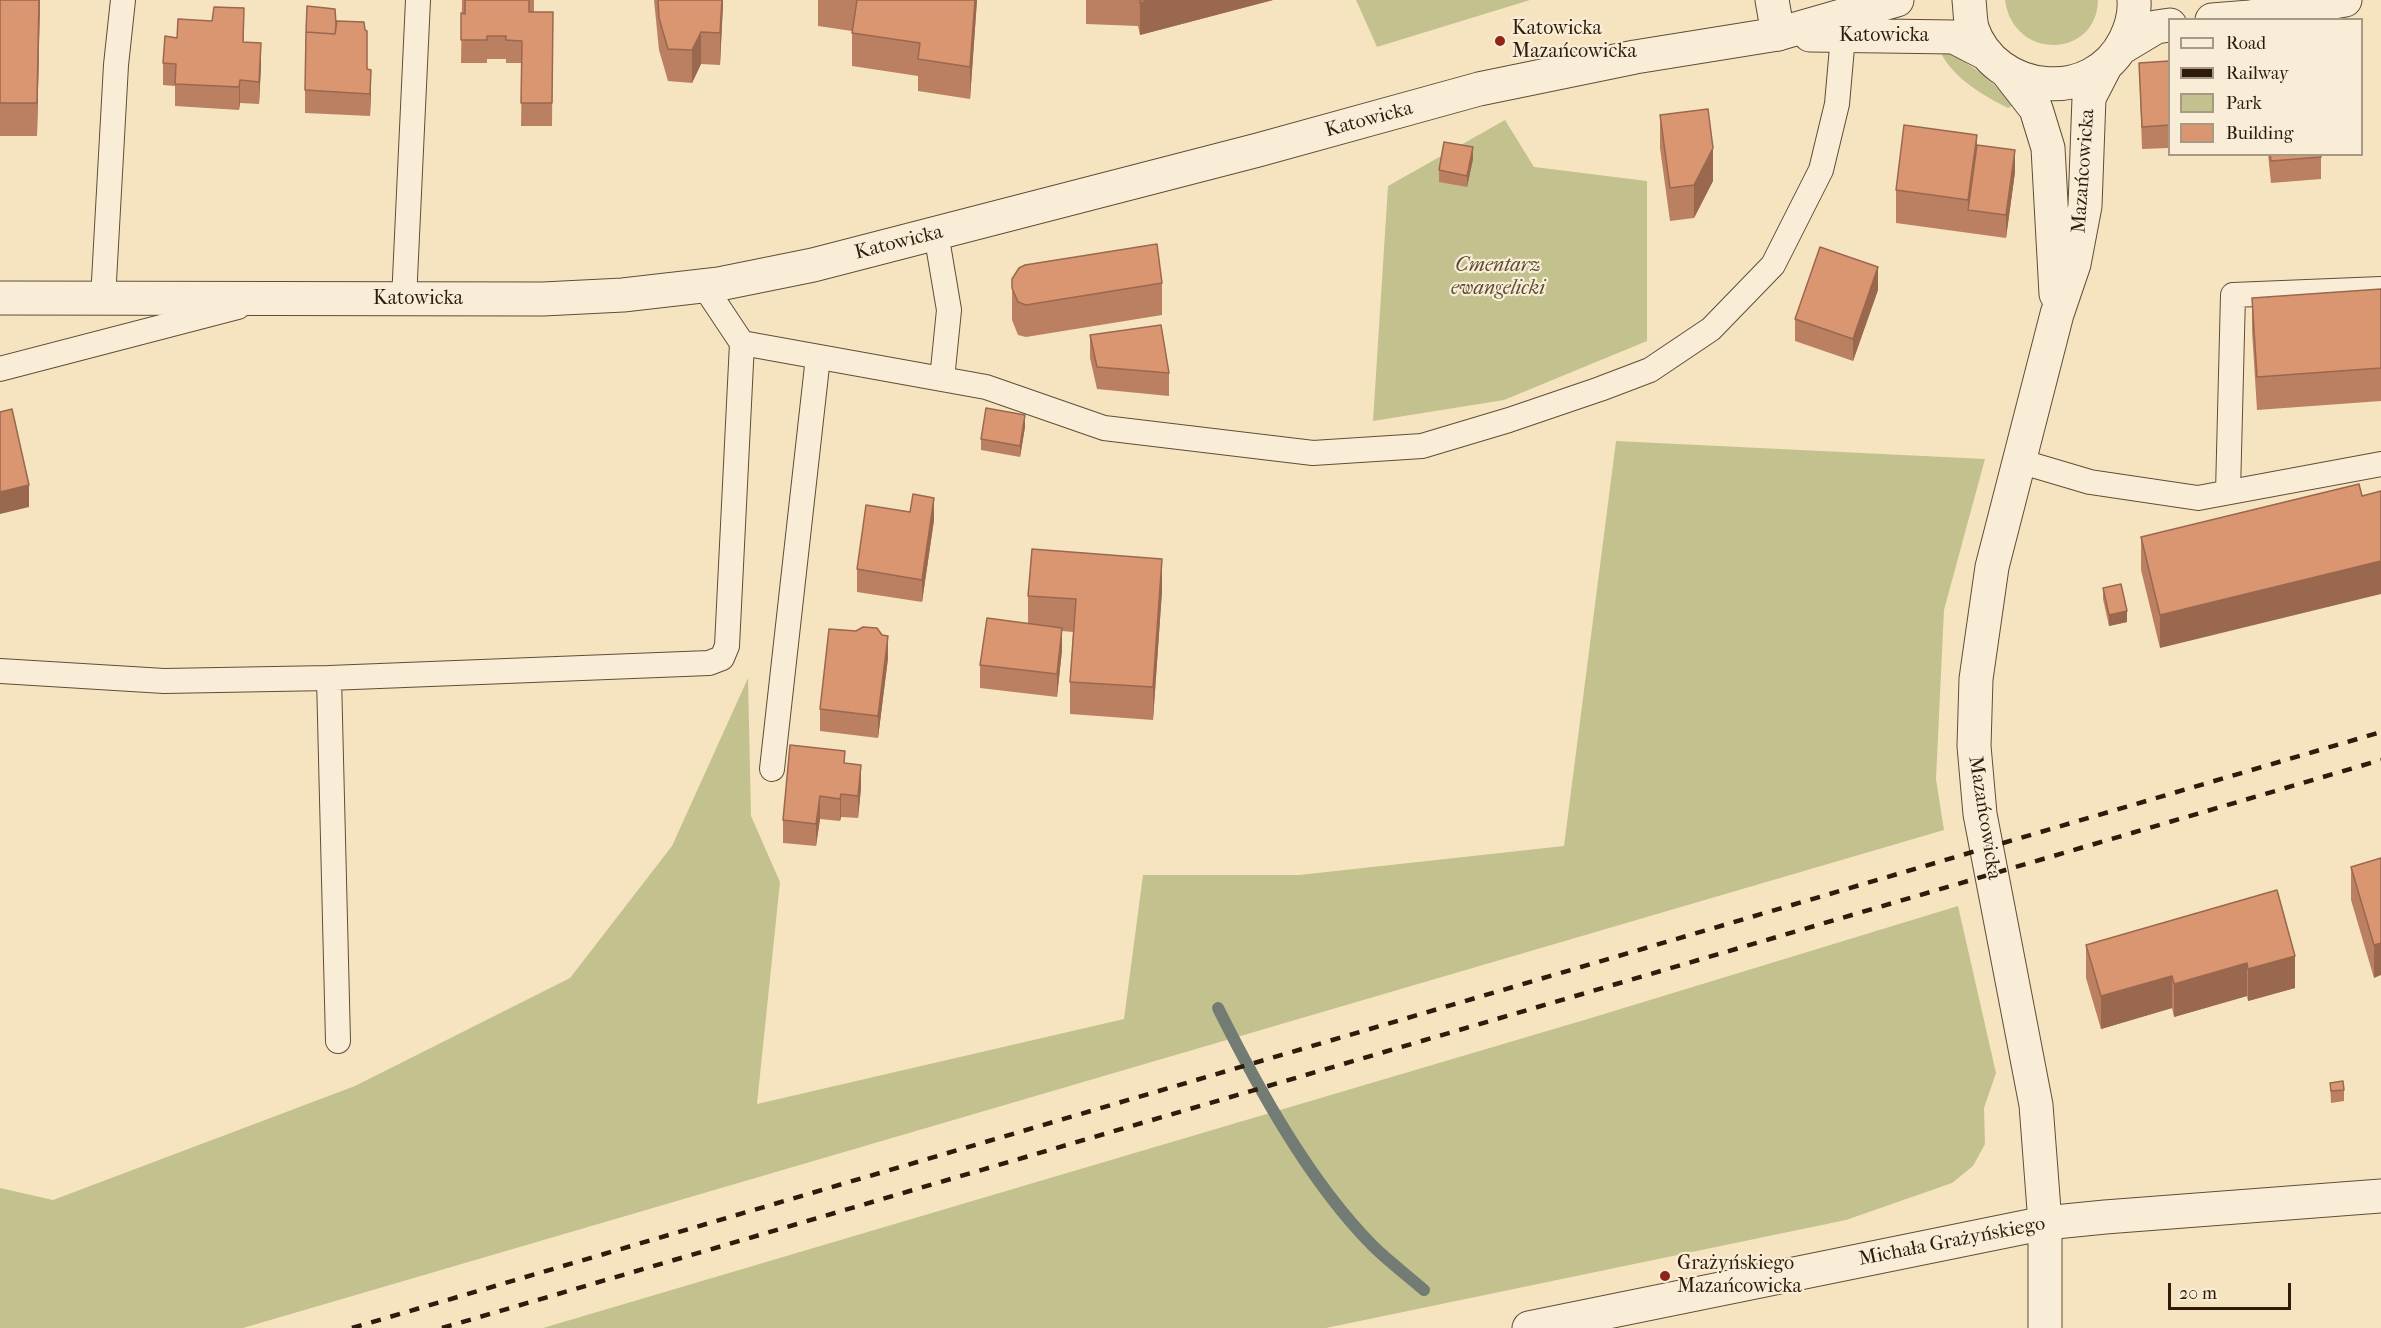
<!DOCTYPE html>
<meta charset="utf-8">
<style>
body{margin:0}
#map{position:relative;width:2381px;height:1328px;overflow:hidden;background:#f6e4c1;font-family:"IM FELL French Canon",serif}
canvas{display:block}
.legend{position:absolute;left:2168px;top:18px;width:195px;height:138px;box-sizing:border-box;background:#f9edd7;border:2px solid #a89985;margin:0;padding:8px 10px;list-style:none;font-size:18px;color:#2e1b09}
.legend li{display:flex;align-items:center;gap:12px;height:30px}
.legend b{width:30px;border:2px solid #a89985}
.scale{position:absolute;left:2168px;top:1283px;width:123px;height:27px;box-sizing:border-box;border:3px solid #2e1b09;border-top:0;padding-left:8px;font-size:18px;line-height:21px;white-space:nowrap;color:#2e1b09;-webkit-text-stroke:4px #f9edd7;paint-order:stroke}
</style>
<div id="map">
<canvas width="2381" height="1328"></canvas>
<ul class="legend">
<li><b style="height:8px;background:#f9edd7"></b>Road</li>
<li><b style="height:8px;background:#2e1b09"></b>Railway</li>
<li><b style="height:16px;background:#c3c28e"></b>Park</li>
<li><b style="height:16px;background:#da9571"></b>Building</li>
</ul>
<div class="scale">20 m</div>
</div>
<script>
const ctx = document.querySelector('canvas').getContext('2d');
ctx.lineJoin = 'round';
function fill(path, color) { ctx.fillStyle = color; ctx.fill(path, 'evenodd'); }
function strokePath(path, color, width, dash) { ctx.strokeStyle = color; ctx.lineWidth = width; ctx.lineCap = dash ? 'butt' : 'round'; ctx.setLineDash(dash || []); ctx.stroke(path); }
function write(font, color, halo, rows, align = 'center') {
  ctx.font = font + ' "IM FELL French Canon",serif'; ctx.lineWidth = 4.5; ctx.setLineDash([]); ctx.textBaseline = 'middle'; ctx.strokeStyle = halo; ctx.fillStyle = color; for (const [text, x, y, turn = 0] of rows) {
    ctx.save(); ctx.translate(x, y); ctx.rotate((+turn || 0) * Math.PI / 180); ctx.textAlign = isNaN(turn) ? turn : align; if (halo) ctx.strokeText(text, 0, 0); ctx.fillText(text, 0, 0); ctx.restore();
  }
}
fill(new Path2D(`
 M1356,0h174l-153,47z
 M2005,0h93c-1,59 -85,61 -93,0z
 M1945,51c26,13 51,31 67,55l-4,2c-24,-12 -53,-29 -66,-53z
 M1505,120l29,47 113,14v160l-143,59 -131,21 15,-235z
 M1616,441l369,18 -41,151 -8,169 8,51 -1701,498h-243v-140l53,12 302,-114 215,-108 102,-132 76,-168 3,138 29,66 -23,222 367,-85 19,-144h156l265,-29z
 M1958,906l38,167 -12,35 1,36 -12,22 -21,17 -106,37 -520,108h-783l1048,-310z`), '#c3c28e');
strokePath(new Path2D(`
 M1218,1008c40,80 91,173 154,237 16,16 35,30 52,45`), '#727c74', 12);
const service = new Path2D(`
 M936,233l13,77 -7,69
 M704,286l38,57 244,44 118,41 209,25 109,-7 87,-26 91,-31 50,-19 61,-41 62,-64 48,-95 16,-66 6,-68
 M103,299l13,-234 7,-65
 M404,300l14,-300
 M0,369l238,-62
 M2019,461l71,21 108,16 183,-34
 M2228,492l5,-197 148,-6
 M0,671l164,10 165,-3 380,-15 13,-5 5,-12 15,-303
 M329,678l9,363
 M772,769l46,-412`);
const minor = new Path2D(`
 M1772,0l6,34
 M1529,1328l516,-105 60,-6 276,-21`);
const tertiary = new Path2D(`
 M1969,0c1,9 1,19 3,28 23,67 121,77 153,12 6,-12 10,-26 9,-40
 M2212,20l38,-3 95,-17
 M1810,35l144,2 33,17
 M2121,48l35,-21 14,-2
 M2008,73l28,36 12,39 8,146
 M0,298l543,1 80,-4 96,-11 94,-19 445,-115 221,-61 156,-32 143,-23 119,-34
 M2045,1328v-105l-9,-118 -56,-291 -6,-68 2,-67 16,-112 65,-253 17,-50 11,-58 4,-108 17,-33`);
strokePath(service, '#604d37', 26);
strokePath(minor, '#604d37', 35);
strokePath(tertiary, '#604d37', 35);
strokePath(service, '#f9edd7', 24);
strokePath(minor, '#f9edd7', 33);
strokePath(tertiary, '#f9edd7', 33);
strokePath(new Path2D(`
 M352,1328l2029,-596
 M442,1328l1939,-568`), '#2e1b09', 4.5, [10, 10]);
fill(new Path2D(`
 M0,0h40l-3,136h-37z
 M462,0h72v12h19l-1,114h-31l1,-63h-16v-4h-19v4h-26z
 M654,0h69l-3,65 -19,-1 -9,19 -24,-2 -9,-31z
 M818,0h159l-7,99 -52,-8v-15l-66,-10v-35l-34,-5z
 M1086,0h187l-133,35 -2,-9 -52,-2z
 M336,24l31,7v38l4,23 -1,24 -65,-3v-23z
 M244,31v11l17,24 -2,38 -19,-1 -1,7 -64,-4v-20l-12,-1v-22l14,-25z
 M2169,61v87l-27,1 -3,-86z
 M1660,115l53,66 -19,37 -24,3 -10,-73z
 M1977,145l38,27 -9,66 -110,-15v-33z
 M2268,154h53v25l-50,4z
 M1473,159l-6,28 -28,-5v-12z
 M1012,279l150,4v32l-136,22 -8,-2 -6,-15z
 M2381,289v112l-124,9 -5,-79v-33z
 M1878,290l-25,71 -58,-20v-22z
 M1090,335l79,38v23l-72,-7 -7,-31z
 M1025,427l-5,30 -39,-7v-11z
 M2362,496l-202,152 -19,-78v-33z
 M910,512l24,8 -12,82 -65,-10v-23z
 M2103,588l24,34 -18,4 -6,-27z
 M1162,591l-9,129 -83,-6v-32l3,-50 -11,-1v19l-5,47 -77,-9v-23l48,-42v-27z
 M888,658l-10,80 -58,-7v-22z
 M845,763l16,25 -3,30 -17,-1 -1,4 -20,-2 -4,27 -33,-3v-23z
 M2381,858l-7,120 -23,-78v-33z
 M2277,890l18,98 -47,13 -1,-5 -73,21 -2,-9 -71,21 -15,-51v-33z
 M2330,1083l14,7v11l-13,2z`), '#bb8061');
fill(new Path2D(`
 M39,0h1l-3,136v-33z
 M722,0h1v6l-3,59v-32z
 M975,0h2l-7,99v-32z
 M1151,0h122l-133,35v-32z
 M701,32v32l-9,19v-33z
 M261,43v23l-2,38v-22z
 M371,70v22l-1,24v-22z
 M240,80v23l-1,7v-23z
 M1977,135v32l-9,43v-10z
 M1473,147v12l-6,28v-11z
 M1713,148v33l-19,37v-33z
 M2015,150v22l-9,66v-23z
 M1878,267v23l-25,71v-22z
 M1025,415v12l-5,30v-11z
 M29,485v22l-29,7v-22z
 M934,498v22l-12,82v-22z
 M1162,559v32l-9,129v-33z
 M2381,561v33l-221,54v-33z
 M2127,611v11l-18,4v-11z
 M1062,628v22l-5,47v-23z
 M888,636v22l-10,80v-22z
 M861,765v23l-3,30v-22z
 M841,794v23l-1,4v-22z
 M820,796v23l-4,27v-22z
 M2381,943v32l-7,3v-33z
 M2295,956v32l-47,13v-32z
 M2247,963v33l-73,21v-33z
 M2172,976v32l-71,21v-33z`), '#99684f');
const building = new Path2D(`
 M0,0h39l-2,103h-37z
 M465,0h64v12h24l-1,91h-31l1,-62 -16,-1v-4h-19v4h-26v-27l4,1z
 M658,0h64l-2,33 -19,-1 -9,18 -24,-1 -9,-31z
 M857,0h118l-5,67 -52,-8 2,-16 -68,-10z
 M1140,0h11l-11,3z
 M307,6l28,3 1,15 -1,10 -29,-2z
 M214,7l30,1 -1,34 18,1 -2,39 -19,-2 -1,7 -64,-3 1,-20 -13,-1 2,-27 12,2 1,-19 34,2z
 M337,21l27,1 1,8 2,1v38l4,1 -1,24 -65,-4 1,-58 29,2z
 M2169,61v64l-27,2 -3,-64z
 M1708,109l5,39 -19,37 -24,3 -10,-73z
 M1904,125l73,10 -9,65 -72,-10z
 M1444,142l29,5 -6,29 -28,-6z
 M1977,145l38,5 -9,65 -38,-5z
 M2270,154h51v3l-50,4z
 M1157,244l5,39 -136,22 -8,-3 -6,-14v-9l7,-11 6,-3z
 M1820,247l58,20 -25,72 -58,-20z
 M2381,289v79l-124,9 -5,-79z
 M1161,325l8,48 -72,-6 -7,-32z
 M986,408l39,7 -5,31 -39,-7z
 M12,409l17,76 -29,7v-80z
 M2359,484l3,12 19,-5v70l-221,54 -19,-78z
 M913,494l21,4 -12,82 -65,-11 9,-64 44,7z
 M1032,549l130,10 -9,128 -83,-5 6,-83 -48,-3z
 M2121,584l6,27 -18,4 -6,-27z
 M987,618l75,10 -5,46 -77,-9z
 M863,627l14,1 5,7 6,1 -10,80 -58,-7 9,-80 27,2z
 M790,745l55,6 -1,12 17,2 -3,31 -17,-2 -1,5 -20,-3 -4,28 -33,-4z
 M2381,858v85l-7,2 -23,-78z
 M2277,890l18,66 -47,13 -1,-6 -73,21 -2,-8 -71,20 -15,-51z
 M2343,1081l1,9 -13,1 -1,-8z`);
fill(building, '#da9571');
strokePath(building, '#99684f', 1.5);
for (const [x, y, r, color] of [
 [1500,41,6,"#8f2418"],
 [1665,1276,6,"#8f2418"]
]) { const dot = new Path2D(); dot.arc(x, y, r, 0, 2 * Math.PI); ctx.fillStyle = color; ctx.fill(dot); strokePath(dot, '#f9edd7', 2); }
write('20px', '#2e1b09', '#f9edd7', [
 ["Katowicka",1512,29],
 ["Mazańcowicka",1512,52],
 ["Grażyńskiego",1677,1264],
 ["Mazańcowicka",1677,1287]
], 'left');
write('20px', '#2e1b09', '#f9edd7', [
 ["Katowicka",1884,36],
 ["Katowicka",1369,120,-15],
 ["Mazańcowicka",2084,171,-86],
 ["Katowicka",899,243,-14],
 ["Katowicka",418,299],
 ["Mazańcowicka",1984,818,81],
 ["Michała Grażyńskiego",1952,1242,-11]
]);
write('italic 20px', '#5b4d31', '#f9edd7', [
 ["Cmentarz",1498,266],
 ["ewangelicki",1498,289]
]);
</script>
